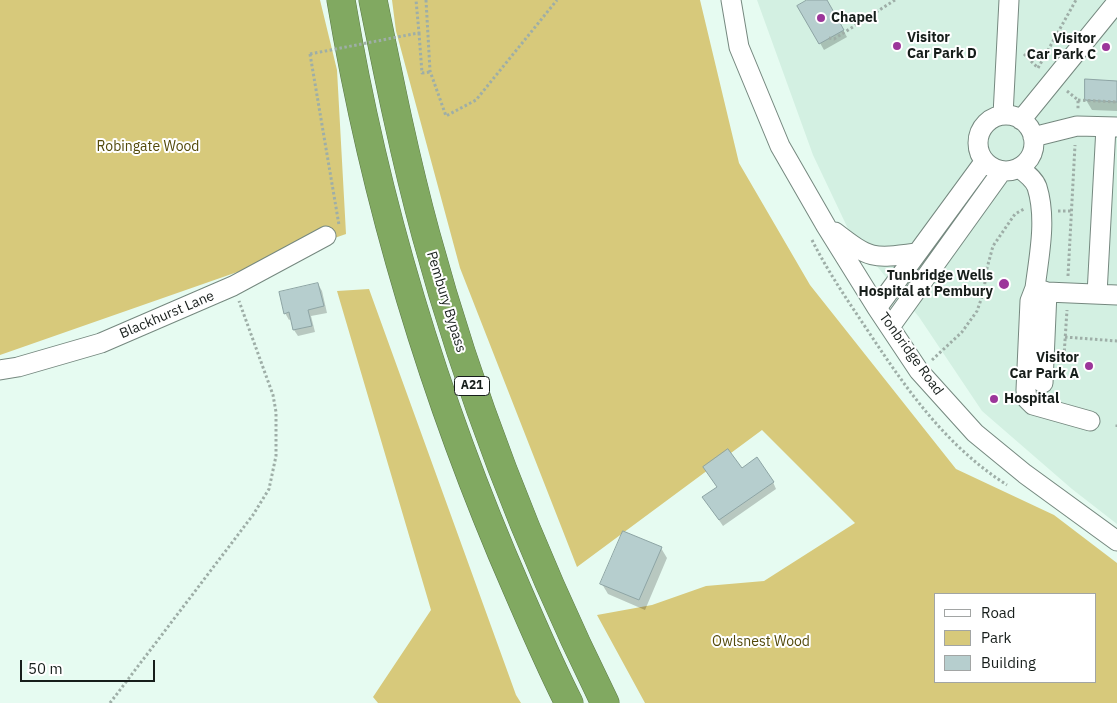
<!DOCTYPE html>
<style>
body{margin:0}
#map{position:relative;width:1117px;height:703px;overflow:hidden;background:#e6fbf1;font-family:"IBM Plex Sans",sans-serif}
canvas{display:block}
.legend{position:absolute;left:934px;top:593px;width:162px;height:90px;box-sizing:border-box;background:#fff;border:1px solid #a2a5a4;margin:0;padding:6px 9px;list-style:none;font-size:15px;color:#171e1b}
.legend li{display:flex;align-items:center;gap:10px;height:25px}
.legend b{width:25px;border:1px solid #a2a5a4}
.scale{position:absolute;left:20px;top:660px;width:135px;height:22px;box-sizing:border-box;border:2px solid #171e1b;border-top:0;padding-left:6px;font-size:15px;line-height:18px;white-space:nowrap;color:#171e1b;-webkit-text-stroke:4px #fff;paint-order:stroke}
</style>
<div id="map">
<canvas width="1117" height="703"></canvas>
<ul class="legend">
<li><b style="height:6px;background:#fff"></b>Road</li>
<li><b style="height:14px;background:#d7c97b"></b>Park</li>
<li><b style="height:14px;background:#b6cece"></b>Building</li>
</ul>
<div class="scale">50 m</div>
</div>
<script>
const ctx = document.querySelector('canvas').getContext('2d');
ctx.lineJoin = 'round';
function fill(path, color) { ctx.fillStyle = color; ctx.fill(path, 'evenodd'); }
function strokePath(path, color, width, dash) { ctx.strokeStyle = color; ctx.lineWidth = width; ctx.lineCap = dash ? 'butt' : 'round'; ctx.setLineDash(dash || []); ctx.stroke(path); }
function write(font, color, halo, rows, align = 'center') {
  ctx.font = font + ' "IBM Plex Sans",sans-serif'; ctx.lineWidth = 4; ctx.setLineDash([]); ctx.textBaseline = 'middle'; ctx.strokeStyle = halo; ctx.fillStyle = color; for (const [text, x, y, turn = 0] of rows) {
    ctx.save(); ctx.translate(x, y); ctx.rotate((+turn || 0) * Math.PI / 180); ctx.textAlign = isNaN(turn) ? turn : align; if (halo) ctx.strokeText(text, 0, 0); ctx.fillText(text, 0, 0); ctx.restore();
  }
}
fill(new Path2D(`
 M757,0h360v524l-45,-35 -90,-78 -63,-94 -68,-82 -38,-80z`), '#d3f0e2');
fill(new Path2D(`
 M0,0h320l17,70 9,164 -346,121z
 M392,0h308l39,163 71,122 146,184 98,46 63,48v140h-472l-48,-88 55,-10 54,-19 58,-5 91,-58 -93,-93 -185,137 -117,-299 -64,-237zM936,594h160v88h-160z
 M369,289l147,406 5,8h-143l-5,-6 58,-87 -94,-319z`), '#d7c97b');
fill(new Path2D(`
 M809,0h17l21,37 -23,13 -25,-44z
 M1117,82v29l-25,-1 -6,-10z
 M318,284l4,7 5,22 -16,3 4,16 -17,4 -4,-6 -3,-11 -2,1 -4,-7z
 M741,469l32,13 3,7 -53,37 -15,-22z
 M661,548l6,10 -22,52 -37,-16 -6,-10z`), '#0003');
const building = new Path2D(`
 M807,0h20l17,30 -25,14 -22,-38z
 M1085,79l32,2v21l-32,-2z
 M318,283l6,23 -16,4 4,16 -19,4 -4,-18 -5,2 -5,-22z
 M728,449l14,19 15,-11 17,25 -55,38 -17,-23 15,-10 -14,-20z
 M623,531l39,16 -23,53 -39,-16z`);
fill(building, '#b6cece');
strokePath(building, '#8da4a4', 1);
const minor = new Path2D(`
 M731,0l8,47 41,99 46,80 51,82 42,63 56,62 50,41 92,67
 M1003,115l6,-115
 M978 143a28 28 0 1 1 56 0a28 28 0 1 1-56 0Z
 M1021,120l96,-118
 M1033,137l44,-11 40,1
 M1019,168c7,5 15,11 18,19 10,32 2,69 -2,101l12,4 70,3
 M835,232c35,27 37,27 81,21
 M1035,288l-5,13 -4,89 1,9 6,6 57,16
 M1097,294l9,-167
 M877,308l107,-146
 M890,327l112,-156
 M0,370l18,-3 83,-24 132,-57 93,-50
 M1043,383l4,-91`);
const highway = new Path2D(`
 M341,0c34,203 94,401 176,589 17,39 33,77 52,114
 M373,0c16,79 32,158 53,235 44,162 105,318 179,468`);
strokePath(minor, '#75887f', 21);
strokePath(highway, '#5c7848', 29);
strokePath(new Path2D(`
 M426,0l4,71 16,45 30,-16 81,-100
 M419,33l3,40 8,-1
 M413,34l6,-1 -3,-33
 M829,38l5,1 61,-39
 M310,54l29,171
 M1024,54l14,14
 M1038,68l38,-68
 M1067,91l11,9v9
 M1078,100l39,2
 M1058,211h14
 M812,240c16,32 36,61 56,91 39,59 78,115 139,154
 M1068,276l7,-131
 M1065,337l52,4
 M1064,356l3,-46
 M932,360l30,-28 15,-21 7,-20 2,-19 7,-26 22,-32 9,-5
 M1117,427v-3
 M110,703l143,-188 16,-26 7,-33v-44l-3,-17 -34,-94`), '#9eaea7', 3, [2.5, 2.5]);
strokePath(minor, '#fff', 19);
strokePath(highway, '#81a961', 28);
strokePath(new Path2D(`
 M310,54l103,-20`), '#9eaea7', 3, [2.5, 2.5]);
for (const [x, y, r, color] of [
 [821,18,5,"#9c369a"],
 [897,46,5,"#9c369a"],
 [1106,47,5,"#9c369a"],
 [1004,284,6,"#9c369a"],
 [1089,366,5,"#9c369a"],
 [994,399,5,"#9c369a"]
]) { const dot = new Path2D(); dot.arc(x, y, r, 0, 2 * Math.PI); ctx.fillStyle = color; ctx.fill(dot); strokePath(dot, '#fff', 2); }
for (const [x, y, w] of [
 [472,386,35]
]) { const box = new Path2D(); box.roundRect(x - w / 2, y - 9.5, w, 19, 4); ctx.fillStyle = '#fff'; ctx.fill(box); strokePath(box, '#171e1b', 1); }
write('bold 12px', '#171e1b', null, [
 ["A21",472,386]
]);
write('bold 14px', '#171e1b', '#fff', [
 ["Chapel",831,18],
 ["Visitor",907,38],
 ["Car Park D",907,54],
 ["Visitor",1096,39,"right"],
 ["Car Park C",1096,55,"right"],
 ["Tunbridge Wells",993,276,"right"],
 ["Hospital at Pembury",993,292,"right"],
 ["Visitor",1079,358,"right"],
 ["Car Park A",1079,374,"right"],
 ["Hospital",1004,399]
], 'left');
write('14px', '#53490a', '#fff', [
 ["Robingate Wood",148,147],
 ["Owlsnest Wood",761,642]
]);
write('14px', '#171e1b', '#fff', [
 ["Pembury Bypass",446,302,73],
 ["Blackhurst Lane",167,315,-23],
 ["Tonbridge Road",911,354,54]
]);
</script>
